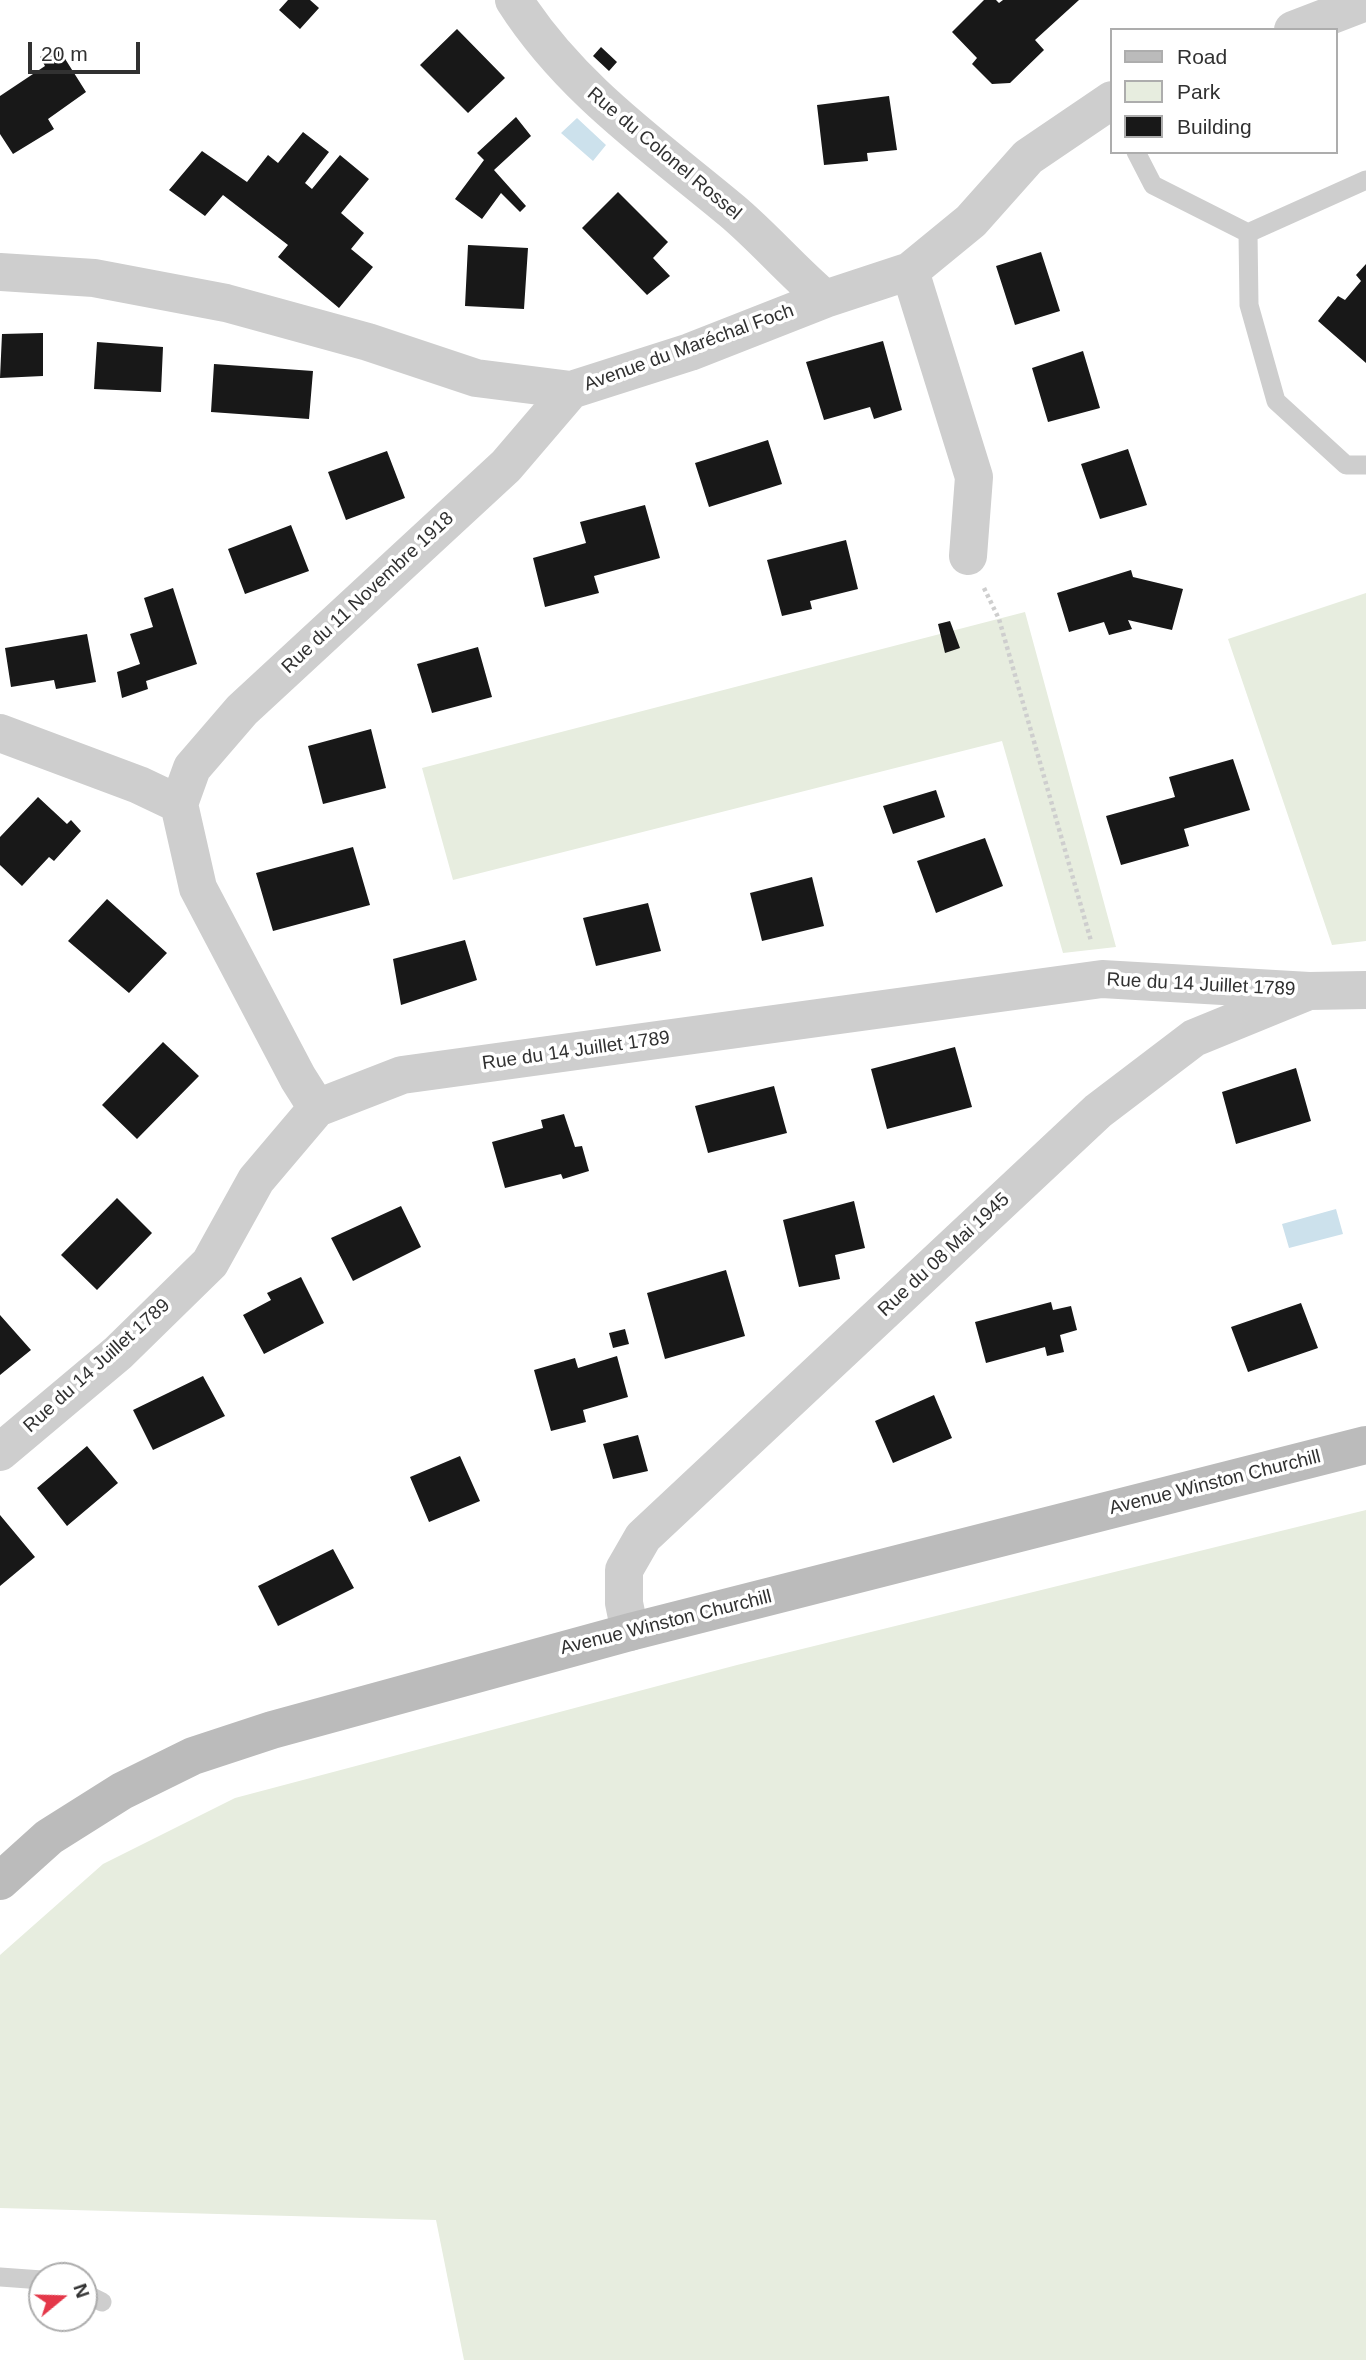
<!DOCTYPE html>
<meta charset="utf-8">
<style>
body{margin:0}
#map{position:relative;width:1366px;height:2360px;overflow:hidden;background:#fff;font-family:Arial,sans-serif}
canvas{display:block}
.legend{position:absolute;left:1110px;top:28px;width:228px;height:126px;box-sizing:border-box;background:#fff;border:2px solid #adadad;margin:0;padding:9px 12px;list-style:none;font-size:21px;color:#313131}
.legend li{display:flex;align-items:center;gap:14px;height:35px}
.legend b{width:35px;border:2px solid #adadad}
.north{position:absolute;left:28px;top:2262px;width:70px;height:70px;box-sizing:border-box;background:#fff;border:2px solid #adadad;border-radius:50%;rotate:71deg;font-size:19px;font-weight:700;line-height:28px;text-align:center;color:#313131}
.north::after{content:'';display:block;margin:auto;width:24px;height:32px;background:#e43749;clip-path:polygon(50% 0,100% 100%,50% 72%,0 100%)}
.scale{position:absolute;left:28px;top:42px;width:112px;height:32px;box-sizing:border-box;border:4px solid #313131;border-top:0;padding-left:9px;font-size:21px;line-height:24px;white-space:nowrap;color:#313131;-webkit-text-stroke:5px #fff;paint-order:stroke}
</style>
<div id="map">
<canvas width="1366" height="2360"></canvas>
<ul class="legend">
<li><b style="height:9px;background:#bbb"></b>Road</li>
<li><b style="height:19px;background:#e7eddf"></b>Park</li>
<li><b style="height:19px;background:#181818"></b>Building</li>
</ul>
<div class="north">N</div>
<div class="scale">20 m</div>
</div>
<script>
const ctx = document.querySelector('canvas').getContext('2d');
ctx.lineJoin = 'round';
function fill(path, color) { ctx.fillStyle = color; ctx.fill(path, 'evenodd'); }
function strokePath(path, color, width, dash) { ctx.strokeStyle = color; ctx.lineWidth = width; ctx.lineCap = dash ? 'butt' : 'round'; ctx.setLineDash(dash || []); ctx.stroke(path); }
function write(font, color, halo, rows, align = 'center') {
  ctx.font = font + ' Arial,sans-serif'; ctx.lineWidth = 7; ctx.setLineDash([]); ctx.textBaseline = 'middle'; ctx.strokeStyle = halo; ctx.fillStyle = color; for (const [text, x, y, turn = 0] of rows) {
    ctx.save(); ctx.translate(x, y); ctx.rotate((+turn || 0) * Math.PI / 180); ctx.textAlign = isNaN(turn) ? turn : align; if (halo) ctx.strokeText(text, 0, 0); ctx.fillText(text, 0, 0); ctx.restore();
  }
}
fill(new Path2D(`
 M1366,593v348l-34,4 -104,-306z
 M1025,612l91,335 -53,6 -61,-212 -549,139 -31,-112z
 M1366,1510v850h-902l-28,-140 -436,-12v-253l103,-91 132,-66 502,-133z`), '#e7eddf');
fill(new Path2D(`
 M577,118l29,27 -13,16 -32,-28z
 M1336,1209l7,25 -54,14 -7,-24z`), '#cce1ec');
fill(new Path2D(`
 M288,0h22l9,8 -19,21 -21,-19z
 M984,0h12l3,3 4,-3h76l-44,40 9,10 -34,33 -18,1 -20,-20 5,-6 -25,-26z
 M457,29l48,49 -37,35 -48,-48z
 M57,46l29,46 -38,27 6,10 -41,25 -13,-20v-38l45,-30 -5,-9z
 M601,47l16,15 -8,9 -16,-15z
 M889,96l8,54 -30,3 1,8 -44,4 -7,-60z
 M516,117l15,19 -37,34 32,36 -6,6 -19,-19 -19,26 -27,-20 29,-39 -7,-7z
 M303,132l26,20 -24,31 7,6 28,-34 29,24 -28,34 23,20 -13,16 22,18 -34,41 -61,-51 10,-12 -65,-50 -18,21 -36,-26 33,-39 45,31 21,-27 10,8z
 M618,192l50,50 -15,16 17,18 -23,19 -65,-67z
 M468,245l60,3 -4,61 -59,-3z
 M1041,252l19,59 -45,14 -19,-59z
 M1366,264v99l-48,-42 20,-25 7,4 16,-19 -5,-6z
 M43,333v43l-43,2 2,-44z
 M883,341l19,69 -28,9 -4,-12 -46,13 -18,-58z
 M97,342l66,5 -2,45 -67,-3z
 M1083,351l17,57 -52,14 -16,-54z
 M214,364l99,7 -4,48 -98,-7z
 M768,440l14,44 -73,23 -14,-44z
 M1128,449l19,56 -47,14 -19,-55z
 M387,451l18,47 -59,22 -18,-48z
 M645,505l15,53 -66,18 5,17 -54,14 -12,-49 53,-15 -6,-21z
 M291,525l18,46 -64,23 -17,-45z
 M846,540l12,49 -48,12 2,8 -30,7 -15,-56z
 M1131,570l2,7 50,12 -11,41 -44,-10 4,9 -23,6 -5,-13 -35,10 -12,-39z
 M173,588l24,76 -51,17 2,8 -26,9 -5,-26 23,-8 -10,-30 23,-7 -9,-29z
 M950,621l10,27 -15,5 -7,-29z
 M87,634l9,48 -40,7 -2,-9 -43,7 -6,-39z
 M478,647l14,50 -60,16 -15,-49z
 M371,729l15,59 -63,16 -15,-58z
 M1233,759l17,51 -66,19 5,17 -68,19 -15,-49 69,-19 -6,-20z
 M936,790l9,27 -52,17 -10,-28z
 M38,797l29,27 4,-4 10,11 -27,30 -5,-4 -27,29 -22,-21v-28z
 M985,838l18,48 -67,27 -19,-52z
 M353,847l17,58 -97,26 -17,-58z
 M812,877l12,49 -62,15 -12,-48z
 M107,899l60,54 -38,40 -61,-52z
 M648,903l13,48 -65,15 -13,-48z
 M465,940l12,40 -76,25 -8,-46z
 M163,1042l36,34 -62,63 -35,-34z
 M955,1047l17,60 -85,22 -16,-60z
 M1296,1068l15,53 -75,23 -14,-52z
 M774,1086l13,47 -79,20 -13,-47z
 M564,1114l11,33 7,-1 7,25 -26,8 -2,-5 -56,14 -13,-46 51,-14 -2,-8z
 M117,1198l35,35 -55,57 -36,-35z
 M854,1201l11,47 -30,7 5,24 -41,8 -16,-67z
 M401,1206l20,41 -68,34 -22,-43z
 M726,1270l19,66 -80,23 -18,-66z
 M301,1277l23,46 -60,31 -21,-39 28,-15 -4,-7z
 M1051,1302l2,8 18,-4 6,24 -17,5 4,17 -17,4 -2,-9 -59,16 -11,-41z
 M1301,1303l17,45 -70,24 -17,-45z
 M0,1315l31,35 -31,25z
 M625,1329l4,15 -16,4 -4,-15z
 M617,1356l11,41 -45,13 3,12 -35,9 -17,-61 41,-12 3,10z
 M203,1376l22,40 -72,34 -20,-40z
 M934,1395l18,43 -59,25 -18,-42z
 M638,1435l10,36 -35,8 -10,-35z
 M87,1446l31,37 -51,43 -30,-38z
 M460,1456l20,45 -51,21 -19,-45z
 M0,1515l35,42 -35,29z
 M333,1549l21,39 -76,38 -20,-40z`), '#181818');
strokePath(new Path2D(`
 M984,588l15,31 92,322`), '#cecece', 4.5, [3.5, 3.5]);
strokePath(new Path2D(`
 M1136,152l17,33 95,48
 M1248,233l1,72 27,96 70,64h20
 M1248,233l118,-53
 M0,2277l42,3
 M84,2293l18,9`), '#cecece', 19);
strokePath(new Path2D(`
 M514,0c56,88 139,145 218,211 32,27 60,60 93,88
 M1293,30l73,-28
 M910,271l64,206 -6,79
 M0,272l94,6 132,25 142,39 108,36 95,12 119,-38 135,-53 85,-28 61,-50 57,-64 84,-57
 M0,733l139,52 40,19
 M317,1108l-19,-30 -100,-190 -19,-84 13,-36 50,-58 264,-244 65,-76
 M0,1452l118,-99 92,-90 46,-83 61,-72 85,-33 700,-96 207,12
 M630,1632l-6,-29v-33l19,-33 455,-426 96,-73 115,-47 57,-1`), '#cecece', 38);
strokePath(new Path2D(`
 M0,1881l49,-44 73,-46 71,-35 79,-26 358,-98 736,-187`), '#bbb', 38);
write('19px', '#313131', '#fff', [
 ["Rue du Colonel Rossel",664,154,40],
 ["Avenue du Maréchal Foch",689,348,-20],
 ["Rue du 11 Novembre 1918",368,593,-43],
 ["Rue du 14 Juillet 1789",1201,985,3],
 ["Rue du 14 Juillet 1789",576,1051,-8],
 ["Rue du 08 Mai 1945",944,1255,-43],
 ["Rue du 14 Juillet 1789",97,1366,-42],
 ["Avenue Winston Churchill",1215,1483,-14],
 ["Avenue Winston Churchill",666,1623,-14]
]);
</script>
